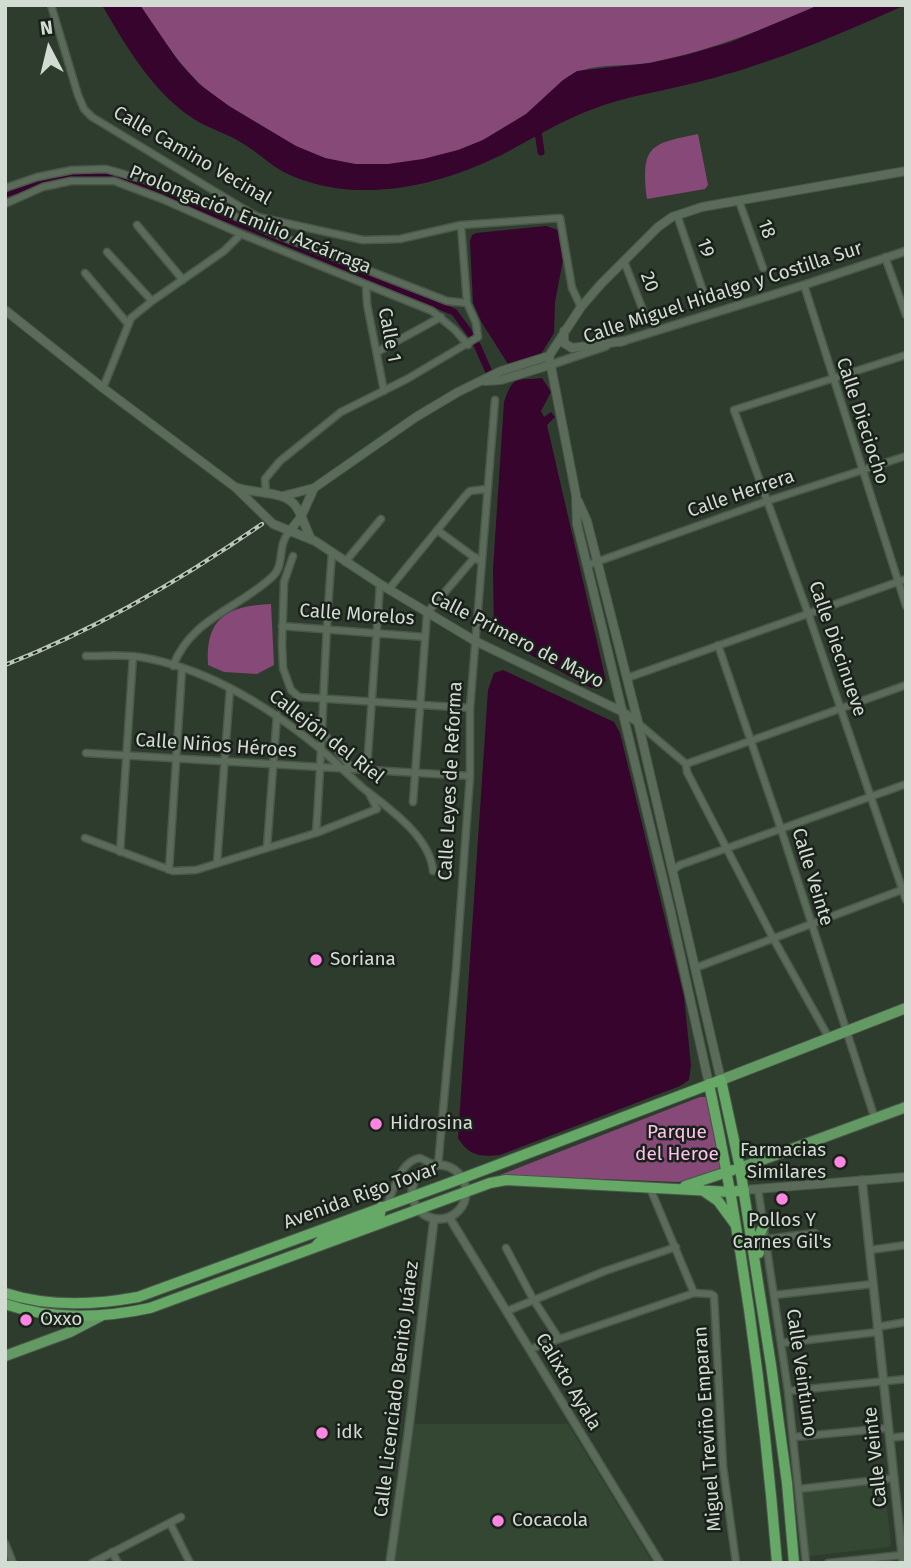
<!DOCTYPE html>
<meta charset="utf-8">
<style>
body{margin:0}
#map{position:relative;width:911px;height:1568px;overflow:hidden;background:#2d3c2d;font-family:"Fira Sans",sans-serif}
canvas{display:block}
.frame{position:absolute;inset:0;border:7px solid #d2dcd2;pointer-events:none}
.north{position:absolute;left:14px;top:14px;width:70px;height:70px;-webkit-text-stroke:5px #1a211a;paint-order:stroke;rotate:353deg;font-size:19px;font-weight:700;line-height:28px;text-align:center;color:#d2dcd2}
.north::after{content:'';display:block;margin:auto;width:24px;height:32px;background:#d2dcd2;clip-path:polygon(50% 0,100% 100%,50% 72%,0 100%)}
</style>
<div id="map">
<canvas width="911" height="1568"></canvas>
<div class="frame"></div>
<div class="north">N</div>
</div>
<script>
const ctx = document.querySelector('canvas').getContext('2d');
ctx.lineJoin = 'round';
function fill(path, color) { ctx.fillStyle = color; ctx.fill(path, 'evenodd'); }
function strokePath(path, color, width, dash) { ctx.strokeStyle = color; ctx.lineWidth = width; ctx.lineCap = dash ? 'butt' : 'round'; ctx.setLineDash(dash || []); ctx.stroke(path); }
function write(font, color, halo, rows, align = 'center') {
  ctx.font = font + ' "Fira Sans",sans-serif'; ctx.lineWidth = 5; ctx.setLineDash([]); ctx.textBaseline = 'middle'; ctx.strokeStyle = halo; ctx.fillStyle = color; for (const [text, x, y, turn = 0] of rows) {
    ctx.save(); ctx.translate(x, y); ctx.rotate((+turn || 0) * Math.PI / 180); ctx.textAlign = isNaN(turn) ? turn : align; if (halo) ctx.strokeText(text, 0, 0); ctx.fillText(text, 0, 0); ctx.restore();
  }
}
fill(new Path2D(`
 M415,1424h153l85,139h-259z
 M884,1482l7,62 -2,3 -80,9 -7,-64z`), '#334733');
fill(new Path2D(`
 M140,5h679c-54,24 -107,45 -165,57 -24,5 -51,1 -74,9 -15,4 -29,23 -41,33 -16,14 -35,25 -54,35 -46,23 -110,34 -160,19 -27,-9 -52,-24 -76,-39 -17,-11 -37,-23 -51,-37 -23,-23 -41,-50 -58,-77z
 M698,134l10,51 -3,4 -58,10c-6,-53 2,-55 51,-65z
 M271,604l3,61 -17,9 -33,-2 -16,-7c-3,-47 19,-59 63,-61z
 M700,1097h6l14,70 -2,2 -39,13 -179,-7z`), '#864978');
fill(new Path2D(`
 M102,5h38l39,57 20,22 30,22 67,40 29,12 30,6h33l35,-5 35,-9 25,-10 43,-26 37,-34 14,-9 73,-8 36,-8 45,-13 88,-37h86c-62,28 -123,54 -188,72 -37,11 -76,16 -113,28 -34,11 -64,29 -95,46 -65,34 -149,55 -219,24 -17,-7 -32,-23 -48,-32 -15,-10 -33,-14 -48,-24 -41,-26 -68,-73 -92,-114z
 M546,226l12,4 5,30 -8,42 -1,31 -13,21 -33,10 -26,-41 -9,-20 -3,-62 2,-6 4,-2z
 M542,378l9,14 -10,19 3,6 7,-5 4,5 -8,8 59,256 -6,5 -9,2 -97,-53 -1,-66 11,-167c10,-28 11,-21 38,-24z
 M503,670l111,52 6,11 64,264 7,68 -2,15 -9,6 -180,69c-20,2 -31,1 -42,-17l30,-448 6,-17z`), '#36042d');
strokePath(new Path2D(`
 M537,125l4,27
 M5,194c35,-12 71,-22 108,-19l141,54 200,83 18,24
 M477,345l12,27`), '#36042d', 7);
const minor = new Path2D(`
 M51,5l27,90 6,14 8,8 147,89 19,11 105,23 37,-1 61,-14 99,-7 12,70 9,19
 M5,188l32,-11 35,-7 34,-1 64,18 100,45 177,69 20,2
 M739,201l24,67
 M5,204l38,-17 28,-6h43l48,18 79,35 191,77 23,19 13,15
 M677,215l26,76
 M137,225l46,55
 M107,252l45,49
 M885,257l21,58
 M624,261l20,52
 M85,273l43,51
 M366,285l1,19 17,87
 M804,285l102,321
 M377,352l64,-35
 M906,355l-172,55 74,203 98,287
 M103,388l28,-70 21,-17 72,-50 17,-17
 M266,494l-1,-15 15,-18 61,-49 66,-33 71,-42 -2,-14 -9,-20 -6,-78
 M437,530l41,30
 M293,556l-9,26 -2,62 1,24 8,22 8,7 171,11
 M345,562l36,-43
 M588,565l179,-64 139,-45
 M389,589l76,-93 5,-5 17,-2
 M282,626l143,11
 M718,645l63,184 94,290
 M86,656c18,0 37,-2 54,1 67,11 128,49 179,91 15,12 29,27 44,40 25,20 67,48 70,83
 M173,666c18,-48 67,-58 100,-90 12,-11 4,-31 16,-44
 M627,678l279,-99
 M639,724l47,40 1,8 86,166 56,100
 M323,732l28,36
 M86,753l384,23
 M686,764l220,-79
 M367,768l13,-184
 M413,802l14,-189 48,-56
 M316,833c7,-93 8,-187 16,-280
 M85,838l88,33 23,-1 120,-37 61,-24 -8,-16
 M267,847l10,-132
 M120,852l13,-196
 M217,863l13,-175
 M169,870l13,-201
 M672,871l8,-6 226,-81
 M695,968l209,-79
 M438,1165l18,-196 14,-193v-68l25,-308
 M650,1188l44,105
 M758,1189l30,202 18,172
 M387,1204c8,-16 13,-43 33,-46l15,7
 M766,1239l49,-6
 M506,1248l27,51 26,40
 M870,1250l36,-5
 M774,1295l99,-11
 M507,1311l98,-40 71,-24
 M877,1327l29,-5
 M782,1343l96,-11
 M530,1349l164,-56 17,1 3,2 9,170 13,97
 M788,1391l118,-12
 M794,1437l94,-9
 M890,1438l16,-2
 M799,1489l95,-11
 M170,1523l20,40
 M5,1543l8,20
 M112,1552l6,11
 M92,1563l89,-46
 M828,1563l74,-8`);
const tertiary = new Path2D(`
 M620,342l184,-57 102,-34
 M550,365l56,-19
 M412 1192a27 27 0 1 1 54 0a27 27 0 1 1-54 0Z
 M862,1180l41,383
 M449,1217l211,346
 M390,1563l18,-128 26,-216`);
const secondary = new Path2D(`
 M5,310l98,78 132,99c20,8 51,2 62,21 6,10 9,21 14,31
 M564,331v12l8,5 52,-7
 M485,381l16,-1 49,-15
 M235,487l38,37 42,17 65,43 95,57 146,70 17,11
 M283,496l31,-8 102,-71 42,-25 43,-21 48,-15
 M578,501l9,20 51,201 83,358
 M289,532l12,-15 13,-29
 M709,1084l-39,-176 -93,-384 -1,-29 -27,-139 32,-49 20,-23 57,-57 14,-10 30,-10 204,-36
 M744,1190l162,-13`);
const primary = new Path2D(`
 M721,1080l185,-72
 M740,1168l166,-61
 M5,1356l65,-24 31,-16`);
const trunk = new Path2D(`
 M709,1084c34,158 55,318 68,479
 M685,1186l48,-16
 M702,1190l16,11 17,23
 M315,1247l10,-11 49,-17 6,-5 1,-7
 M759,1253l-1,-15 6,-13
 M5,1293c43,14 90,12 133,4l325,-119 258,-98 19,88 31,197 16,118 7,80
 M5,1304c46,16 99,14 145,4l340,-125 16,-3 225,12 13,-2`);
strokePath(minor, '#4a574a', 9);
strokePath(tertiary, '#4a574a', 10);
strokePath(secondary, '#4a574a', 10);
strokePath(primary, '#4a574a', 12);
strokePath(trunk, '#4a574a', 12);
strokePath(minor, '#5b6b5a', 6);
strokePath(tertiary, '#5b6b5a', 7);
strokePath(secondary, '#5b6b5a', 8);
strokePath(primary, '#639963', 10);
strokePath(trunk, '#66a866', 10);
const rail = new Path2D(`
 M5,665c92,-36 176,-85 257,-141`);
strokePath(rail, '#bbc6bb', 4.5);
strokePath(rail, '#1a211a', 2, [5]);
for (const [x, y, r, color] of [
 [316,960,7,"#fd86e2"],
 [376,1124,7,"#fd86e2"],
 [840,1162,7,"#fd86e2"],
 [782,1199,7,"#fd86e2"],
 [26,1320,7,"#fd86e2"],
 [322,1433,7,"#fd86e2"],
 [498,1521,7,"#fd86e2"]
]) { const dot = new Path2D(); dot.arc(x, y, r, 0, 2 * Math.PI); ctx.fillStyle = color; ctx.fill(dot); strokePath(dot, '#1a211a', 2.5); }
write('19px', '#d2dcd2', '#1a211a', [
 ["Calle Camino Vecinal",192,156,30],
 ["Prolongación Emilio Azcárraga",250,220,22],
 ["18",766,229,71],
 ["19",705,248,71],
 ["20",649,282,69],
 ["Calle Miguel Hidalgo y Costilla Sur",723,293,-18],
 ["Calle 1",389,335,79],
 ["Calle Dieciocho",862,421,72],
 ["Calle Herrera",741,494,-19],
 ["Calle Morelos",357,615,4],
 ["Calle Primero de Mayo",517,640,27],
 ["Calle Diecinueve",837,649,71],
 ["Callejón del Riel",326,737,38],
 ["Calle Niños Héroes",216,746,4],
 ["Calle Leyes de Reforma",451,781,-87],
 ["Calle Veinte",812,877,73],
 ["Avenida Rigo Tovar",361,1196,-20],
 ["Calle Veintiuno",801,1373,82],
 ["Calixto Ayala",568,1382,59],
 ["Calle Licenciado Benito Juárez",397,1389,-83],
 ["Miguel Treviño Emparan",708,1429,-94],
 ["Calle Veinte",876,1457,-96]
]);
write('19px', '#d2dcd2', '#1a211a', [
 ["Soriana",330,960],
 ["Hidrosina",390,1124],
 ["Farmacias",826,1151,"right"],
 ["Similares",826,1173,"right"],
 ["Pollos Y",782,1221,"center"],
 ["Carnes Gil's",782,1243,"center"],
 ["Oxxo",40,1320],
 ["idk",336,1433],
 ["Cocacola",512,1521]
], 'left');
write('19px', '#fec2ed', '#1a211a', [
 ["Parque",677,1133],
 ["del Heroe",677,1155]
]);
</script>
